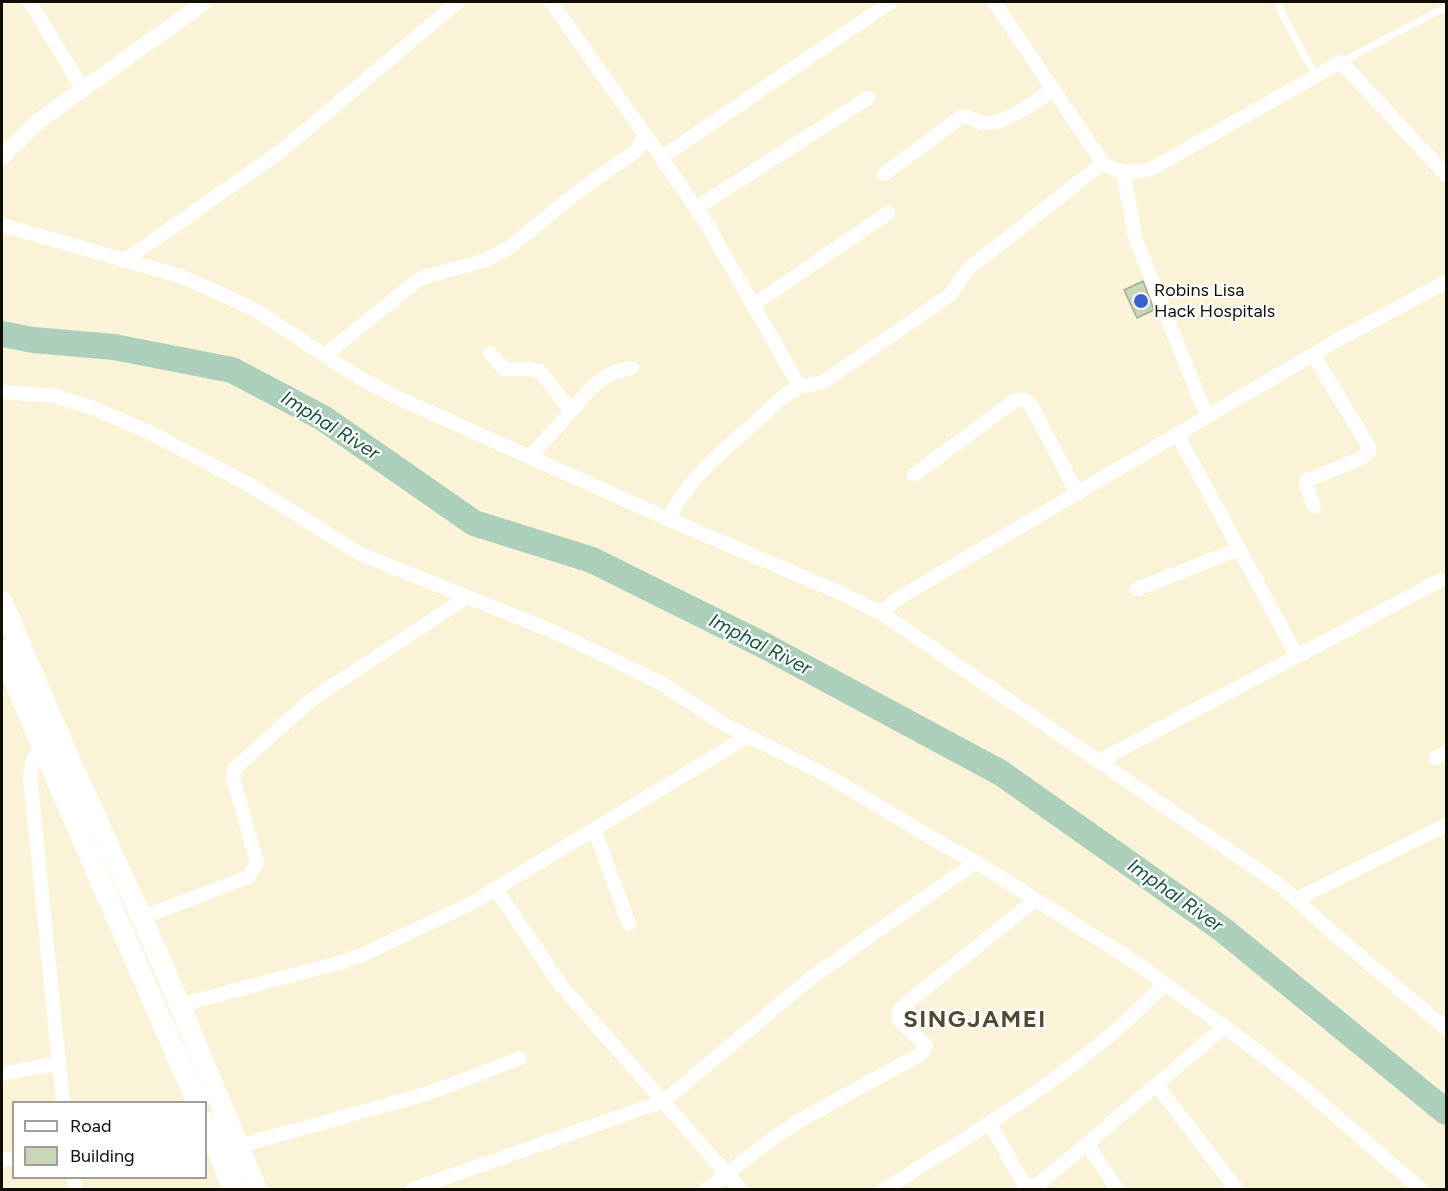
<!DOCTYPE html>
<style>
body{margin:0}
#map{position:relative;width:1448px;height:1191px;overflow:hidden;background:#fbf3d8;font-family:Figtree,sans-serif}
canvas{display:block}
.frame{position:absolute;inset:0;border:3px solid #110e06;pointer-events:none}
.legend{position:absolute;left:12px;top:1101px;width:195px;height:78px;box-sizing:border-box;background:#fff;border:2px solid #a09f9b;margin:0;padding:8px 10px;list-style:none;font-size:18px;color:#110e06}
.legend li{display:flex;align-items:center;gap:12px;height:30px}
.legend b{width:30px;border:2px solid #a09f9b}
</style>
<div id="map">
<canvas width="1448" height="1191"></canvas>
<div class="frame"></div>
<ul class="legend">
<li><b style="height:8px;background:#fff"></b>Road</li>
<li><b style="height:16px;background:#c9d7b7"></b>Building</li>
</ul>
</div>
<script>
const ctx = document.querySelector('canvas').getContext('2d');
ctx.lineJoin = 'round';
function strokePath(path, color, width, dash) { ctx.strokeStyle = color; ctx.lineWidth = width; ctx.lineCap = dash ? 'butt' : 'round'; ctx.setLineDash(dash || []); ctx.stroke(path); }
function fill(path, color) { ctx.fillStyle = color; ctx.fill(path, 'evenodd'); }
function write(font, color, halo, rows, align = 'center') {
  ctx.font = font + ' Figtree,sans-serif'; ctx.lineWidth = 4.5; ctx.setLineDash([]); ctx.textBaseline = 'middle'; ctx.strokeStyle = halo; ctx.fillStyle = color; for (const [text, x, y, turn = 0] of rows) {
    ctx.save(); ctx.translate(x, y); ctx.rotate((+turn || 0) * Math.PI / 180); ctx.textAlign = isNaN(turn) ? turn : align; if (halo) ctx.strokeText(text, 0, 0); ctx.fillText(text, 0, 0); ctx.restore();
  }
}
strokePath(new Path2D(`
 M2,334l31,6 81,7 118,23 91,48 151,105 118,37 173,86 236,127 221,156 224,183`), '#accfbc', 26);
const building = new Path2D(`
 M1143,281l11,29 -17,8 -13,-28z`);
fill(building, '#c9d7b7');
strokePath(building, '#a2ad95', 1.5);
strokePath(new Path2D(`
 M1279,2l1,8 36,66
 M1341,62l105,-55`), '#fff', 7);
strokePath(new Path2D(`
 M30,2l53,87
 M994,2l109,161c16,11 30,10 48,6l190,-107 105,113
 M646,136l59,85 95,166
 M662,157l229,-155
 M1123,172l13,68 71,177
 M884,174l77,-57c9,-2 17,7 27,6 19,0 49,-23 65,-33
 M696,208l172,-110
 M2,225l178,51 41,18 36,17 101,66 38,20 272,122 177,76 36,18 399,272 52,47 114,97
 M124,261l157,-110 177,-149
 M753,305l135,-92
 M490,353l14,16h24l12,2 31,40
 M325,355l93,-75 10,-4 56,-15 26,-14 70,-57 56,-39 10,-15 -95,-134
 M1313,355l56,92v4l-7,7 -55,22 -1,4 8,23
 M2,392l53,4 38,12 58,25 97,51 112,70 197,79 102,49 65,42 104,52 117,70 31,16 159,100 106,77 58,45 123,106
 M1177,434l120,222
 M530,457l64,-72c12,-10 22,-15 38,-17
 M914,475l100,-74c8,-3 11,-2 17,4l46,88
 M668,519c23,-44 54,-67 90,-99 12,-11 25,-26 40,-32 8,-4 18,-3 27,-7l125,-86 18,-26 135,-106
 M1137,589l102,-40
 M881,613l16,-14 444,-261 105,-56
 M44,740l-11,20 -3,16 33,326
 M1435,758l11,-5
 M1099,761l342,-181
 M594,829l35,95
 M496,889l63,94 182,207
 M1297,899l149,-74
 M141,918l107,-41 9,-14 -24,-86 2,-9 76,-68 156,-103
 M180,1005l162,-43 18,-6 114,-54 274,-166
 M2,1074l57,-11
 M1157,1085l80,105
 M990,1123l32,58 4,4 7,1 8,-4 46,-38 137,-117
 M1087,1144l31,46
 M239,1146l190,-53 91,-35
 M2,1160l12,-2
 M74,1178l2,12
 M413,1189l251,-88 148,-124 164,-115
 M706,1190l70,-54 28,-18 117,-64 5,-8 -27,-26 -1,-6 3,-6 134,-108
 M883,1190c82,-51 166,-101 239,-165 15,-13 28,-28 43,-41`), '#fff', 14);
strokePath(new Path2D(`
 M2,157l39,-38 149,-106 14,-11`), '#fff', 16);
strokePath(new Path2D(`
 M2,602l65,152 91,200 99,236
 M2,650l39,94 156,358
 M206,1122l28,68`), '#fff', 21);
for (const [x, y, r, color] of [
 [1141,301,8,"#3b5fd0"]
]) { const dot = new Path2D(); dot.arc(x, y, r, 0, 2 * Math.PI); ctx.fillStyle = color; ctx.fill(dot); strokePath(dot, '#fff', 2); }
write('18px', '#110e06', '#fff', [
 ["Robins Lisa",1154,291],
 ["Hack Hospitals",1154,312]
], 'left');
write('italic 20px', '#19563d', '#fff', [
 ["Imphal River",330,426,32],
 ["Imphal River",760,645,27],
 ["Imphal River",1175,896,35]
]);
ctx.letterSpacing = '1.5px';
write('bold 24px', '#504933', '#fff', [
 ["SINGJAMEI",975,1020]
]);
ctx.letterSpacing = '0px';
</script>
